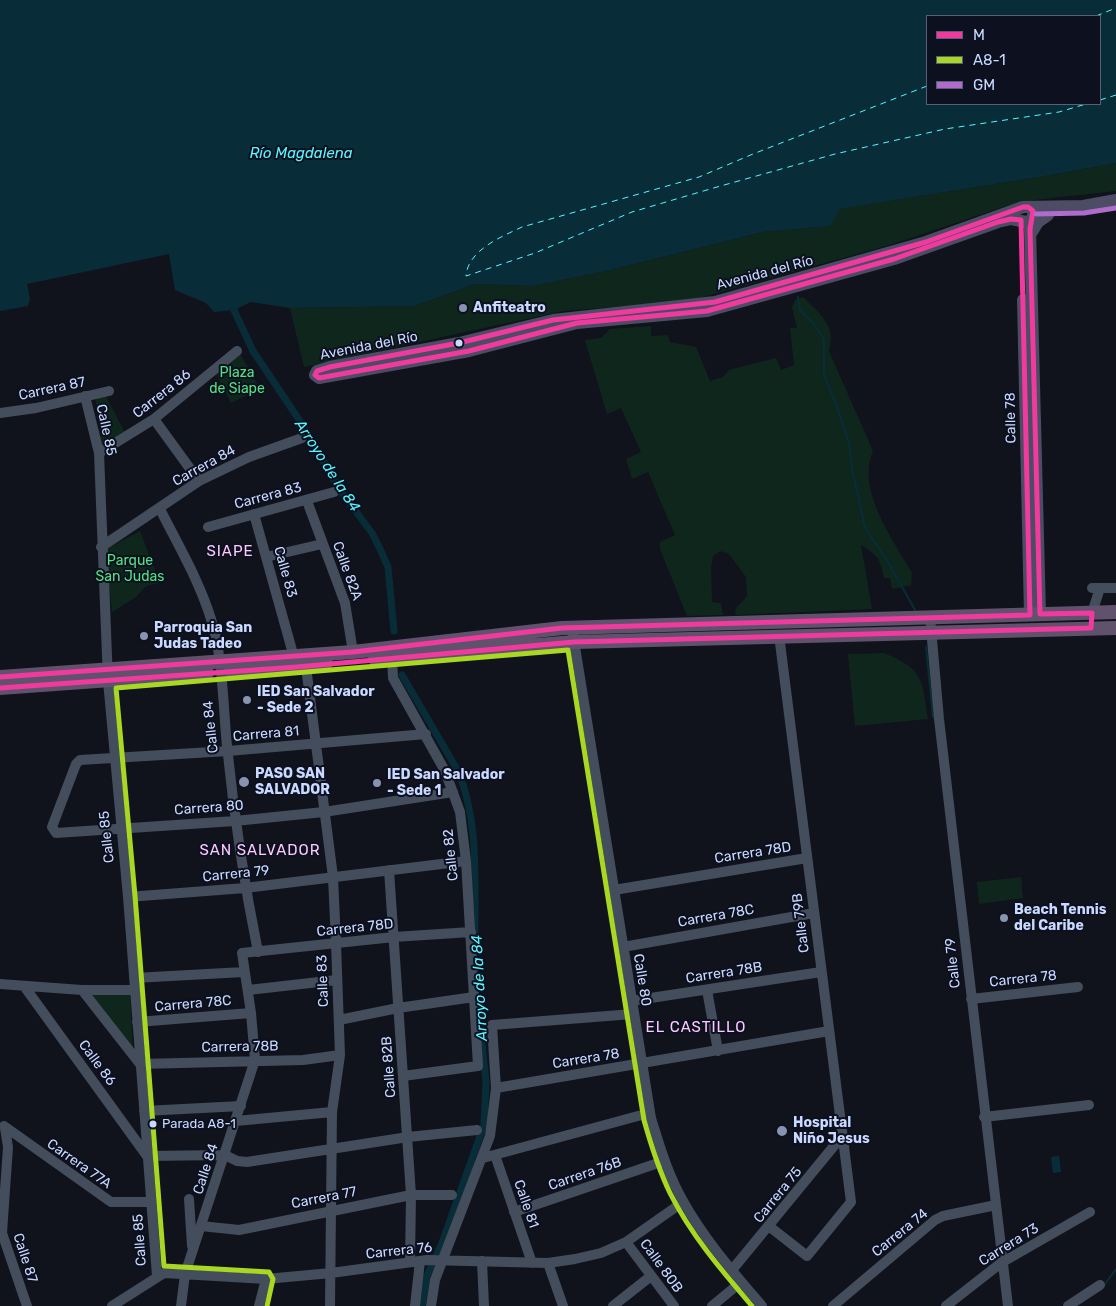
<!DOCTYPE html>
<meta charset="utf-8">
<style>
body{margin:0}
#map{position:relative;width:1116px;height:1306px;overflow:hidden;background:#10131b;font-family:Rubik,sans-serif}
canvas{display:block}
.legend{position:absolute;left:926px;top:15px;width:175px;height:90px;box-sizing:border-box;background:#0c101f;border:1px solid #586079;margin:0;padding:6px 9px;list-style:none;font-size:15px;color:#c9d9ff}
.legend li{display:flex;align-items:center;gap:10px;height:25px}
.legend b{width:25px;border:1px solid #586079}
</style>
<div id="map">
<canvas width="1116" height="1306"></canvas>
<ul class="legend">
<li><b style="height:6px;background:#f13a9d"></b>M</li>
<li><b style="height:6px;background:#a8d822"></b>A8-1</li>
<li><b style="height:6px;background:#b06ccc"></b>GM</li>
</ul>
</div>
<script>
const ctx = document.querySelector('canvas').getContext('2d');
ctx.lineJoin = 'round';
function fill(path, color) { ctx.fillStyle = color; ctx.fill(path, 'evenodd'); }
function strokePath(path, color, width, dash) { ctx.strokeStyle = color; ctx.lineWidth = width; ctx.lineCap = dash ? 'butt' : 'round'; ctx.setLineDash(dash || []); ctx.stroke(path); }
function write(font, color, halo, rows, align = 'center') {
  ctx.font = font + ' Rubik,sans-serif'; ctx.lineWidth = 4; ctx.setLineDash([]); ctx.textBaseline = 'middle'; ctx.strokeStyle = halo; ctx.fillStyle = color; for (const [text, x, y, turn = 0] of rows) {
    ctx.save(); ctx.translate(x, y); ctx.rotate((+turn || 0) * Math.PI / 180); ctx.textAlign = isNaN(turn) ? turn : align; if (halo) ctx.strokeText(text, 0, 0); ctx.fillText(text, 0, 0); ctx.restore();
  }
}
fill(new Path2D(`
 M1116,163v28l-82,9 -28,6 -113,38 -204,57 -126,10 -259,56 -14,-59 125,-2 60,-22 57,2 74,-15 157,-39 66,-6 10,-17 212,-34z
 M803,297c16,16 34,29 26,54l44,100c-17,38 20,89 39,122l-1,12 -19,4 -2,-11h-6c-4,-19 -5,-22 -23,-33l11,64 -137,6 1,-7 11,-12 -1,-19 -17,-23 -9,-3 -7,5 -2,12 1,34 9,1 2,12 -36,1 -27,-67v-7l15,-7 -27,-63 -16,7 -6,-20 15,-7 -20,-44 -14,6 -22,-74 16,-2 9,-9 41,-3v10l17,-1 2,7 26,5 14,34 13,-4 6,-7 47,-12 5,12 13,-5 -4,-37h7l-5,-21 3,-7z
 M240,354l20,35 -29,14 -16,-31z
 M105,395l21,39 -24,14 -7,-52z
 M140,531l20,52 -14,3 -10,11 -24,15 -7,-62z
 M884,653c40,17 38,26 44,66l-73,7 -7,-72z
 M1021,877l2,21 -44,6 -2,-22z
 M87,993l43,1 3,60z`), '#0f261d');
fill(new Path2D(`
 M0,0h1116v163l-65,12 -211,34 -10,17 -67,6 -157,39 -74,15 -57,-2 -60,22 -125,2 -39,-6 -17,8 -20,2 -8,-9 -31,-13 -6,-36 -142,30 3,15 -2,7 -28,5zM927,16h173v88h-173z
 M1059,1156l2,16 -8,1 -2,-16z`), '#092d38');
strokePath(new Path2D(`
 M798,297l2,13 14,14 10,15v36l10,24 15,44 3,26 13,59 23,34 27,48
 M926,647l7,70
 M1105,1284l11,-15`), '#092d38', 2);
strokePath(new Path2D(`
 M234,310l19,41 55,82 29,53 35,47 8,16 8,18 6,64
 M402,675l56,96c22,53 16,111 17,166
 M422,1306l5,-30 15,-33 42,-118 2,-43 -5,-47`), '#092d38', 7);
strokePath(new Path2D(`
 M1096,16l20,-8
 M927,86l-174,68 -54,23 -177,50c-21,10 -54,23 -56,49l69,-23 97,-41 85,-25 118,-33 110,-25 114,-17 27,-8
 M1100,100l16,-5`), '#57f6ff', 1, [6, 5]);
strokePath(new Path2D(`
 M85,396l14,57 9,228 20,216 29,379
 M0,413l36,-5 73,-17
 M154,419l45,62
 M99,453l55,-34 83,-68
 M307,501l38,102 8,49
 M160,509c18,36 39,71 51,110 12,37 12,87 16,127 7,69 17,137 31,206
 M254,514l41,147
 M208,527l126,-35
 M101,547l98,-66 50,-24 53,-19
 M266,557l56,-13
 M1092,588h24
 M1092,613l8,-25
 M930,617l9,102 69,587
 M572,628l79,490c9,29 17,57 32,83 21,38 51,72 79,105
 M392,657l1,21 52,93 15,41 6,49 12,205 -75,10
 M305,659l28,218 3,66 4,112 -8,57 -2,194
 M426,734l-198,17 -148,9 -4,4 -24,63 4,6 179,-12 89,-9 129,-20
 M389,870l22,325 -1,67
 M614,890l193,-32
 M128,897l117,-9 221,-27
 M623,947l191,-34
 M134,978l110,-6
 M0,984l82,6h53
 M24,986l123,170 78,-1 12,6 10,1 161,-25 69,-7
 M82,990l58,74 163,-4 37,-5
 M248,990l89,-10
 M707,990l11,61
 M971,999l107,-12
 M631,1001l190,-29
 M339,1020l59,-12 76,-11
 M137,1022l114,-9
 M496,1088l333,-57
 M144,1111l97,-5
 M984,1117l105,-12
 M236,1121l96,-9
 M4,1126l107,76h40
 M5,1128l3,19 -6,86 25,73
 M495,1155l37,108
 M483,1158l166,-45
 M189,1199l3,47
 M514,1212l150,-51
 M201,1226l38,4 172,-35h41
 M770,1227l37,29 44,-54 -72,-567
 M626,1242l48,64
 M482,1261l2,45
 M548,1263l15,43
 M732,1270l111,-135
 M112,1306l52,-33 102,6 65,-6 96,-13 121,3 27,-4 26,-6 25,-11 57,-40
 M181,1306l4,-32 70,-214 -4,-47 -9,-60 152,-16 77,-5
 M259,1306l7,-27
 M415,1306l5,-45
 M431,1306l4,-26 55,-144 6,-48 -4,-63 141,-11
 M613,1306l38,-30
 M712,1306l29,-24
 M833,1306l102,-86 8,-4 53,-11
 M946,1306l55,-43 89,-51
 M1068,1306l32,-21`), '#444d5c', 10);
strokePath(new Path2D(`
 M1033,215l-3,14 10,385
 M1031,220l-5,2 -15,-3 -13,3 -104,37 -187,52 -130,12 -108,28 -150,27 -4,-3 2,-4 13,-4 129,-24 94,-23 162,-18 211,-60 97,-35 60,-1 33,-6
 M1032,232l6,-10 10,-7
 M1023,300l7,315`), '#4c4c64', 12);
strokePath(new Path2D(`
 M375,659l199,-17 542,-14
 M231,671l95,-8
 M0,677l353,-25 209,-24 554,-16
 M0,688l207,-15`), '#60526c', 14);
strokePath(new Path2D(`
 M0,677l353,-25 209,-24 468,-13 -9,-395 -10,-1 -13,3 -104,37 -187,52 -130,12 -108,28 -150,27 -4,-3 2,-4 13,-4 129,-24 94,-23 162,-18 211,-60 97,-35h5l5,4 -3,18 10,385 52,-1 -1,15 -517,14 -277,25 -297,21`), '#f13a9d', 5);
strokePath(new Path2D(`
 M267,1306l6,-27 -4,-7 -105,-6 -29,-370 -19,-208 452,-38 76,470c7,25 15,50 26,73 21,42 52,78 82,113`), '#a8d822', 5);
strokePath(new Path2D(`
 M1036,214l48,-1 32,-5`), '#b06ccc', 5);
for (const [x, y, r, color] of [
 [463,308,5,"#8894af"],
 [459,343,4.5,"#c9d9ff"],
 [144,636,5,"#8894af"],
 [247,700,5,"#8894af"],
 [244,782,6,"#8894af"],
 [377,783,5,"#8894af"],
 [1004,918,5,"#8894af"],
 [153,1124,4.5,"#c9d9ff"],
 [782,1131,6,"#8894af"]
]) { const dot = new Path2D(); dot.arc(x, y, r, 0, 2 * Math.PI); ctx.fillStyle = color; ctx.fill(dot); strokePath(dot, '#0c101f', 2); }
write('13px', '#c9d9ff', '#0c101f', [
 ["Parada A8-1",162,1124]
], 'left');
write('14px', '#c9d9ff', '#0c101f', [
 ["Avenida del Río",765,273,-15],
 ["Avenida del Río",369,346,-11],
 ["Carrera 87",52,389,-12],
 ["Carrera 86",162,394,-38],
 ["Calle 78",1011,418,-91],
 ["Calle 85",106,430,78],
 ["Carrera 84",204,466,-29],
 ["Carrera 83",268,496,-15],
 ["Calle 82A",347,571,70],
 ["Calle 83",285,572,74],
 ["Calle 84",211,727,-96],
 ["Carrera 81",266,734,-5],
 ["Carrera 80",209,808,-4],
 ["Calle 85",107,837,-96],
 ["Carrera 78D",753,853,-9],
 ["Calle 82",451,855,-96],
 ["Carrera 79",236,874,-6],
 ["Carrera 78C",716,916,-10],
 ["Calle 79B",801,923,-97],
 ["Carrera 78D",355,928,-6],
 ["Calle 79",953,963,-96],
 ["Carrera 78B",724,973,-9],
 ["Carrera 78",1023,979,-6],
 ["Calle 80",642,980,81],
 ["Calle 83",323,981,-92],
 ["Carrera 78C",193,1004,-5],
 ["Carrera 78B",240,1047,-1],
 ["Carrera 78",586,1059,-9],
 ["Calle 86",97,1063,54],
 ["Calle 82B",389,1067,-94],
 ["Carrera 77A",79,1164,35],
 ["Calle 84",206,1169,-72],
 ["Carrera 76B",585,1174,-19],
 ["Carrera 75",778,1195,-51],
 ["Carrera 77",324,1198,-11],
 ["Calle 81",526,1204,71],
 ["Carrera 74",900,1233,-39],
 ["Calle 85",140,1240,-94],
 ["Carrera 73",1009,1245,-32],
 ["Carrera 76",399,1251,-6],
 ["Calle 87",25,1258,72],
 ["Calle 80B",661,1266,54]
]);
write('bold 14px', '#c9d9ff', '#0c101f', [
 ["Anfiteatro",473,308],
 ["Parroquia San",154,628],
 ["Judas Tadeo",154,644],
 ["IED San Salvador",257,692],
 ["- Sede 2",257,708],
 ["PASO SAN",255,774],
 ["SALVADOR",255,790],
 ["IED San Salvador",387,775],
 ["- Sede 1",387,791],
 ["Beach Tennis",1014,910],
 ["del Caribe",1014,926],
 ["Hospital",793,1123],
 ["Niño Jesus",793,1139]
], 'left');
write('14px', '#55e084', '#0c101f', [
 ["Plaza",237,373],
 ["de Siape",237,389],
 ["Parque",130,561],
 ["San Judas",130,577]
]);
write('italic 15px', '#57f6ff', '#0c101f', [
 ["Río Magdalena",301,154],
 ["Arroyo de la 84",327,466,57],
 ["Arroyo de la 84",480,988,-93]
]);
ctx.letterSpacing = '1px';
write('15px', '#fdcbff', '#0c101f', [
 ["SIAPE",230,552],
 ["SAN SALVADOR",260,851],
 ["EL CASTILLO",696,1028]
]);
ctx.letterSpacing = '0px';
</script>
